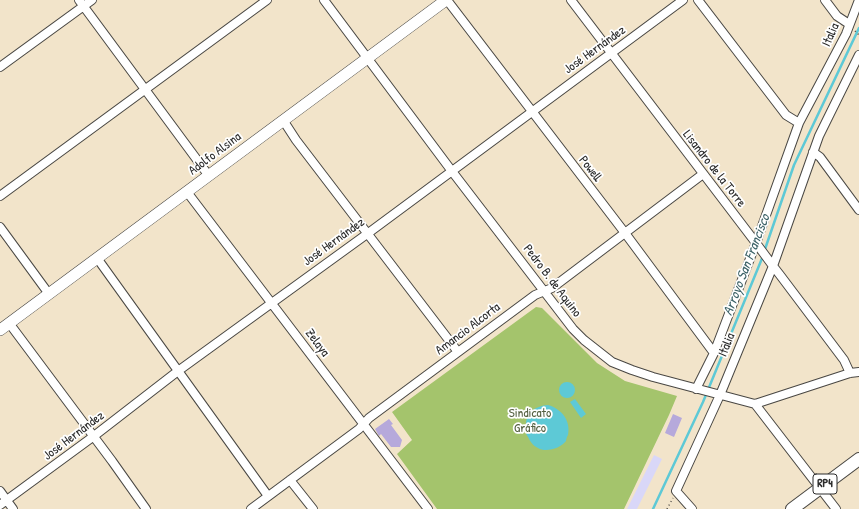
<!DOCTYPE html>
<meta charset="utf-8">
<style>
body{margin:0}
canvas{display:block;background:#f2e4ca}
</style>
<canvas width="859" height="509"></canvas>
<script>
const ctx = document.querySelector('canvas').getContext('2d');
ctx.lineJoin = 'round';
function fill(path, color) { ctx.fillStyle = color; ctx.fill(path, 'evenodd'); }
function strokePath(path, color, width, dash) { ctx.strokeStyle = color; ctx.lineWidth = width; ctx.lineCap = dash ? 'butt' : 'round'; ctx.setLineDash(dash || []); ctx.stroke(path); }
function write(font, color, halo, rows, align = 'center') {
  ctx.font = font + ' "Patrick Hand",sans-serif'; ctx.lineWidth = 3.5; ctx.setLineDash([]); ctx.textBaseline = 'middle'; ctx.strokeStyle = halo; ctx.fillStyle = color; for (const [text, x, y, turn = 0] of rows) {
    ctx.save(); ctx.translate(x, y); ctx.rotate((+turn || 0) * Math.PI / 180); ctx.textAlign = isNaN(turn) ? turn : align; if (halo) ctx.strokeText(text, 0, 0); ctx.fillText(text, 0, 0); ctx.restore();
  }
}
fill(new Path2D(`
 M654,455l8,4 -25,50h-10z`), '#d9d7f8');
fill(new Path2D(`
 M536,307l6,1 55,55 28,18 52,15 -8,19 -45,94h-187l-40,-55 15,-14 -20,-28z`), '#a4c46c');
fill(new Path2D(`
 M559 390a8 8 0 1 1 16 0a8 8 0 1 1-16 0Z
 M575,399l11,15 -5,4 -11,-16z
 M548,405c14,4 23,16 20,30 -1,1 -2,5 -2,6 -5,7 -20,12 -28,7 -5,-2 -8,-7 -10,-11 -3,-4 -2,-7 -2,-12 0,-13 10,-19 22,-20z`), '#5dc9d6');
strokePath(new Path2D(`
 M764,252l30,-87 65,-137
 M653,509l50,-107 60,-146`), '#5dc9d6', 2.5);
fill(new Path2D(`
 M673,414l9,4 -8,19 -9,-4z
 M389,419l4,5 -2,1 11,15 -2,7h-9l-10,-13 -2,2 -4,-7z`), '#b6a9db');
const street = new Path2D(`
 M79,0l130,176
 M324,0l127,170 122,159 11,11 28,22 20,8 21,7 102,27 95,-31 9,-1
 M447,0l178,233 89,120
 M571,0l185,243 17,23 7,9 64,85 6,13
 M698,0l88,115 13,8
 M825,0l12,16 12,8
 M0,67l92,-67
 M283,120l13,20 162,212
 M813,152l7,5 39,53
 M187,192l241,317
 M0,196l267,-196
 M0,227l49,67
 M97,258l171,238
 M9,323l103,138 34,48
 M696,389l18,-36 42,-110 43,-120 47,-89 13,-34
 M755,404l81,105
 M290,480l23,29
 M0,491l13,18
 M0,505l94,-69 84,-65 189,-137 316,-234
 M251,509l108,-80 10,-11 166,-123 17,-7 151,-114
 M692,509l-16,-18 44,-96 53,-129 46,-130 40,-81`);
const secondary = new Path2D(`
 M0,330l446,-330`);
const primary = new Path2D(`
 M792,509l67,-50`);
strokePath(street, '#494743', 10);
strokePath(secondary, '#494743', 12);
strokePath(primary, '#494743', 14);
strokePath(new Path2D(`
 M855,31l4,4
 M667,509l6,-11`), '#494743', 1.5, [1, 3]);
strokePath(street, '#fff', 8);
strokePath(secondary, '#fff', 11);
strokePath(primary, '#fff', 12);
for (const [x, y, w] of [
 [825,484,24]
]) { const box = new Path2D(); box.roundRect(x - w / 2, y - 10, w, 20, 3); ctx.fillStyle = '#fff'; ctx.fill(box); strokePath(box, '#2b2b2b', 1); }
write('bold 12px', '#2b2b2b', null, [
 ["RP4",825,484]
]);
write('13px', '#2b2b2b', '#fff', [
 ["Italia",831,35,-66],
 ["José Hernández",595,50,-36],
 ["Adolfo Alsina",215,154,-37],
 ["Powell",590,169,52],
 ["Lisandro de la Torre",714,169,52],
 ["José Hernández",334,242,-36],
 ["Pedro B. de Aquino",552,281,53],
 ["Amancio Alcorta",468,329,-37],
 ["Zelaya",317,343,53],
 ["Italia",727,345,-68],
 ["José Hernández",74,436,-37]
]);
write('13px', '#556142', '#fff', [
 ["Sindicato",530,414],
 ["Gráfico",530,429]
]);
write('italic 14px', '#3c6267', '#fff', [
 ["Arroyo San Francisco",747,265,-69]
]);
</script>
